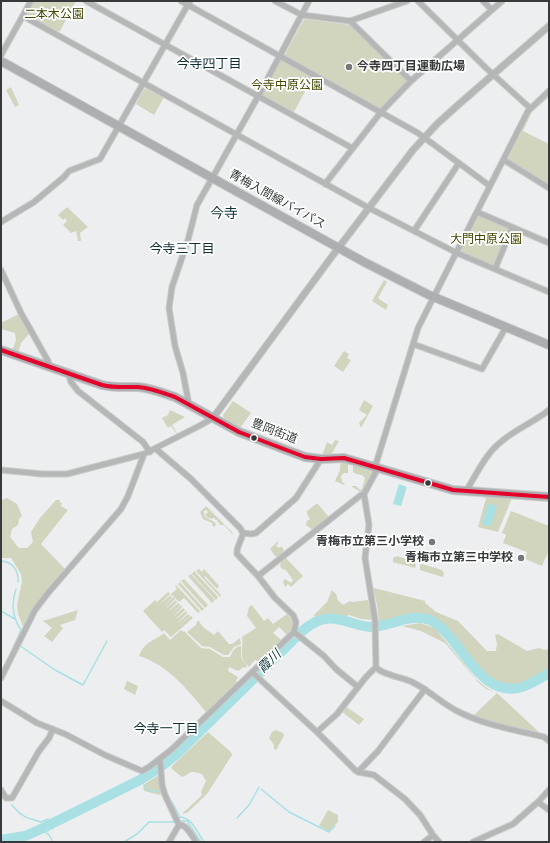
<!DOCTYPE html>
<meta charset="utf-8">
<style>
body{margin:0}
#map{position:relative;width:550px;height:843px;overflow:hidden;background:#eceef0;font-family:Jost,sans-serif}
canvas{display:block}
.frame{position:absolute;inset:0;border:2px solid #37393a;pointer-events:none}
</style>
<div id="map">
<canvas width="550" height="843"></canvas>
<div class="frame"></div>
</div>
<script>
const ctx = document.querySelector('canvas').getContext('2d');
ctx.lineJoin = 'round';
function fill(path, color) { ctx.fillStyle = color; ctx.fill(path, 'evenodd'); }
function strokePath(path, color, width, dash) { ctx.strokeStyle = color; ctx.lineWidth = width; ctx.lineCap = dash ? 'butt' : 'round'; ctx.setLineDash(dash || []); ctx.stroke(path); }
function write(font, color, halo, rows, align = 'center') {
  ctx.font = font + ' Jost,"Noto Sans JP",sans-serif'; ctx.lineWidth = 3.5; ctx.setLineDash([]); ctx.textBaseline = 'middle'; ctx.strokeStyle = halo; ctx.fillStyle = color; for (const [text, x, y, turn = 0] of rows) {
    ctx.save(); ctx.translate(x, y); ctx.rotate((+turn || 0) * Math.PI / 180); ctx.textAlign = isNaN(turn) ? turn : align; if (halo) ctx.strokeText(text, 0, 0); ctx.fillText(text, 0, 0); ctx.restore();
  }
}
fill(new Path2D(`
 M34,1h42l-16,30 -3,1 -29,-16 -1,-3z
 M305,19l46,6 55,55v2l-25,26h-2l-94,-52v-2l18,-33z
 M283,60l28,16 1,2 -18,34h-3l-28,-16 -1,-2 18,-33z
 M11,87l8,18 -4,2 -9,-17z
 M147,88l17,9 -10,18 -18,-11 8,-15z
 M548,95l1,2 -17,15 -9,19 26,13v41l-41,-25v-2l23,-47z
 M67,207l21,20 -8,6 1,8h-4l1,-1 -2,-9 -5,2 -8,-8 4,-4 -2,-3 -2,2 -5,-5z
 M480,216l29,12 1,2 -15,35h-2l-31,-13 -1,-2 17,-33z
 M384,280l3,2 -9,16 10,7 -2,5 -14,-9z
 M19,314l11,19 -9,10 -3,10 -6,-2 4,-11 -1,-7 -14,-4v-6z
 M344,351l5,3 -2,4 4,2 -8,12 -9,-6z
 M364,400l9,6 -12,22 -2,-5 8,-8 -8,-5z
 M233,401l18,12 -11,15h-2l-14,-7 -1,-6z
 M170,410l15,7 -13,8 5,8h-1l-5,-7 -3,2 -6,-10 6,-3z
 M335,440l4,1 -8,14 -9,1 5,-14 5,3z
 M342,462h6l1,2 -1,2v7h-4l-3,3 1,6 3,2 -1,1 -9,-4 5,-11v-5z
 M355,464l19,7 -11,20 -2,1 -9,-5v-1h4l4,4 2,-1 3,-11 -3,-3 -6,-1 -3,-2v-7z
 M483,496l29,2 -14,34 -20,-5 8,-29 -3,-1z
 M7,498l10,6 5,12 -3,3 -1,6 -6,4 -2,8 9,11h8l6,-6 -2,-10 9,-14 16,-18h4l-1,2 3,1 -1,3 7,4 -27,34 25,26 -41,56h-2l-5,-12 -1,-9 5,-23 -1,-8 -10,-16h-10v-53l1,-5z
 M316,504h2l10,12 1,3 -15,12 -8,-6 1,-4 3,-2 -3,-5v-3z
 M206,506l26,26 1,3 -9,-10h-4l-1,-1 1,-2 -2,1 -1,-3h-2v-2c-4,1 -8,1 -10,-4l3,-1 -1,-3 -3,1c-1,9 8,7 12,13l-1,2 -2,1 -1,-4 -9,-4 -3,-7z
 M511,511l38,15v24l-7,16 -17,-7 2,-7 -24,-9 3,-8 -4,-2z
 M278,541v2l-2,3 4,2 1,-2 3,4 -2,4 -4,3 -3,-1 -5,-7z
 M397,556l17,6 2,2 -1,4 -22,-6v-4z
 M285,557l18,19 -12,11 -3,-3 -3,3 -2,-5 2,-3 6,4 2,-3 -7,-10 -4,-1 -2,-3 1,-5z
 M422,564l20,6 2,3 -1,4 -23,-7v-5z
 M199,569l3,3 2,-3 15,17 -2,3 -12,-13 -1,1 17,18 -1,2 -24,-26z
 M194,571l24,26 -2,3 -24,-26z
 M191,574l24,26 -3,3 -24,-27z
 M184,579l24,26 -3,3 -24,-27z
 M180,582l24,27 -2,2 -24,-27z
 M176,585l24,26 -2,2 -14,-15 -5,4 -8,-8 6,-5 -2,-3z
 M374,588l51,13v2l11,9 22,9 29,30h9l1,-7 -2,-9 3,-1 29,17 12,-3 5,2 5,-1v20c-9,5 -18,12 -27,15 -44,12 -58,-54 -92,-67 -18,-7 -33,5 -51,5l-2,-17 -4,-16z
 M332,590l5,5c-1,5 3,7 6,10l7,-4 2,1 16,-2 5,20 -12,-1 -12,-4 -6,3 -6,-2 -21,2 -2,-3 13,-13z
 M168,592l2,2 -11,11 12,-10 1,2 -10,11 11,-11 2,2 -11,11 12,-10 1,2 -10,11 11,-10 2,2 -11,11 12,-11 1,2 -10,11 11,-10 2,2 -11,11 12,-10 1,2 -10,11 11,-10 2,2 -11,10 12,-10 2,2 -22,19 -7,-7 -2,2 -19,-21 12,-11 2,2z
 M252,605l12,16 4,-3 5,6 14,-10c7,7 7,14 0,21l-8,-8 -6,6 8,7 -23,22 -3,-2 -6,7c-12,-12 -5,-17 -7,-30l14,-9 -9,-12 2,-9z
 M78,610l-3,10 -15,5 3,3 -11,14 -8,-6 8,-8 -9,-7z
 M198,620l5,7 11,8 4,-4 11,13h3l8,-6 1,6 -7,3 -6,8h-4l-14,-8 -8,-1 -15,-14 9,-7z
 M420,623l15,5 41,51 11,9 11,6 43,40 -42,-10 -25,-9 23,-22 -11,-4 -8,-7 -33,-39 -24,-12 -19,-5z
 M181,630l2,2 1,-1 17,17 9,1 13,8h7c2,-5 5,-11 11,-11v11l6,9 -1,2 -2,-1 -6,4 -9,-4 -1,4 10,6 -2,4 1,2 -31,29c-19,-23 -38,-47 -67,-56 5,-14 15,-15 25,-23l6,7z
 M127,681l11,5 -3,9 -11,-6z
 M345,706l19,13 -5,6 -18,-14z
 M276,730l7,3 1,3 -8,14 -2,-1v-4l-5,-7 3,-6z
 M208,732l23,20 1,3 -25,39 -20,19 -5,1 20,-19 -1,-3 5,-11 -4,-7c-16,-4 -8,-1 -20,3l-9,-7 -2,-3z
 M159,775l3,18 -2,2 -16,-4 -1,-6z
 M328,810l10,5v7l-9,9 -10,-5z`), '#d1d5be');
fill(new Path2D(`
 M399,484l8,3 -6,19 -8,-2z
 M488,504l9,2 -6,20 -9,-2z`), '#a8e0e4');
strokePath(new Path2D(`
 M1,561c11,0 18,10 17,21
 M1,611l14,8
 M19,645l36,25 28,15 24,-44
 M13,648l8,-18c-9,-13 -10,-26 -5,-41
 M504,690v-2
 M546,735l1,1
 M144,777v4
 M145,785l1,4 13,3
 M261,789l28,23 40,20 6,-6
 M172,802l8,15
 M12,805c10,12 14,13 29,17l7,-3
 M237,818l12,-13 10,-18
 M49,820l4,9
 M181,821h6l14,21
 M41,829l8,6 4,7
 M124,842l13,-8 12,-12h24l7,-5c11,0 18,16 24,25`), '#a8e0e4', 1.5);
strokePath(new Path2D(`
 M1,840l24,-4 16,-7 99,-49 19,-12 18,-14c35,-34 69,-68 104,-102 11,-10 22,-25 37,-31 17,-8 35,5 53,6 20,0 39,-15 59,-7 11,5 17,14 24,22 17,21 36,55 68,45 10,-3 18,-9 27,-14`), '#a8e0e4', 10);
const minor = new Path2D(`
 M86,1l266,147
 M181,1l237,132 72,53
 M275,1l27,14 48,6 57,-20
 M418,1l68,67 44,40
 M483,1l9,9
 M23,16l346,192 88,45 92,39
 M350,21l61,60
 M1,55l30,-54
 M504,160l45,28
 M325,184l56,-72 30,-31 91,-80
 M477,212l72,31
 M1,222l33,-20 30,-25 5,-6 31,-12 90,-158
 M414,231l45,-68
 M495,269l17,-41
 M1,270l20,43 27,48 2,6
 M413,344l69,25 24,-42
 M68,373l3,9 7,9 65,51 7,10
 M189,405l-6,-32 -8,-27 -6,-38 3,-21 16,-47 9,-35 63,-112 49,-92
 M375,467l43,-139 110,-217 21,-20
 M1,470l41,4h25l77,-20 57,-29 12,-7
 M466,491c11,-17 19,-37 36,-50 14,-12 32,-19 47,-31
 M243,533l8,1 5,-1 40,-35 25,-39
 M258,576l103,-81 3,-1
 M294,632l30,24 12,13 22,18
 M376,667c4,7 28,11 36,15 17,8 30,22 47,30 26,13 56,18 85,25l5,4
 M252,672l65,60 38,38 3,2 16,3 31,24 15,16 13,20 6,7
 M1,678l34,-68 13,-17 73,-84 7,-13 16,-42
 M1,701l36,22 28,11 40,21 37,16 7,-4 22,-17 123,-118 2,-10 -3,-7 -18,-17 -17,-22 -21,-22c-1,-7 5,-14 6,-21l-3,-5 -49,-49 -35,-30
 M317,732l20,-18 29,-37 10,-10 -1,-47 -10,-62 4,-33 -5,-31 14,-26
 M160,759l2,26 3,10 14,30
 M358,772l20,-21 47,-62
 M1,790l5,8h6l27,-47 10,-13 4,-9
 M538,802l11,8
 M179,825c8,-1 13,11 17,17
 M169,842l10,-17
 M424,842l9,-7
 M473,842l40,-18 25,-22 11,-12`);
const tertiary = new Path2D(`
 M213,418l117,-159 83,-109 24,-26 21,-19 91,-79`);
const primary = new Path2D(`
 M1,61l363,201 65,33 120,50
 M1,350l101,35c12,3 24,2 36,2 13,1 25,6 37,10l64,35 66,25 16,2 23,-1 109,32 96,7`);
strokePath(minor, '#c9cacb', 7);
strokePath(tertiary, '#c9cacb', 8);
strokePath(primary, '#c9cacb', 10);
strokePath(minor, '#b5b6b6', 5);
strokePath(tertiary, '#b5b6b6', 6);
strokePath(primary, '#adaeaf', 8);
strokePath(new Path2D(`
 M1,350l101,35c12,3 24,2 36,2 13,1 25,6 37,10l64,35 66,25 16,2 23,-1 109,32 96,7`), '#e4002b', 4);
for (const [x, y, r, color] of [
 [349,67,4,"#76787a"],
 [254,438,3.5,"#37393a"],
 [428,483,3.5,"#37393a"],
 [432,542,4,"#76787a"],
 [521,558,4,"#76787a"]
]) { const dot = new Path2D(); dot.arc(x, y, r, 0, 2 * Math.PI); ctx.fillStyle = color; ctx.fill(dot); strokePath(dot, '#fff', 1.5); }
write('12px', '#444902', '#fff', [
 ["二本木公園",54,15],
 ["今寺中原公園",287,86],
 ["大門中原公園",486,240]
]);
write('bold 12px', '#37393a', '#fff', [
 ["今寺四丁目運動広場",357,67,"left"],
 ["青梅市立第三小学校",424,542],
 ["青梅市立第三中学校",513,558]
], 'right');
write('12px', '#37393a', '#fff', [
 ["青梅入間線バイパス",277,200,29],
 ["豊岡街道",274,432,21]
]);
write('13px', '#103138', '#fff', [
 ["今寺四丁目",209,65],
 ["今寺三丁目",182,250],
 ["今寺一丁目",166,730]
]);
write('italic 13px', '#1a4042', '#fff', [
 ["霞川",270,662,-44]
]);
write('14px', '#103138', '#fff', [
 ["今寺",224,215]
]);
</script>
